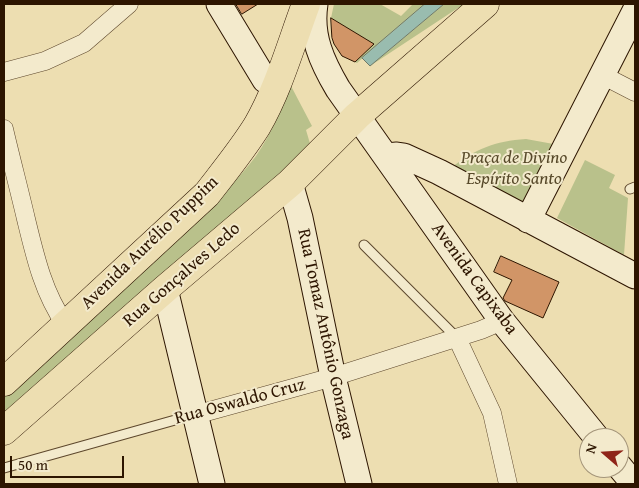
<!DOCTYPE html>
<meta charset="utf-8">
<style>
body{margin:0}
#map{position:relative;width:639px;height:488px;overflow:hidden;background:#eddeb1;font-family:"Gentium Book Plus",serif}
canvas{display:block}
.frame{position:absolute;inset:0;border:5px solid #2d1500;pointer-events:none}
.north{position:absolute;left:579px;top:428px;width:50px;height:50px;box-sizing:border-box;background:#f3eacc;border:1px solid #a4957a;border-radius:50%;rotate:289deg;font-size:14px;font-weight:700;line-height:20px;text-align:center;color:#2d1500}
.north::after{content:'';display:block;margin:auto;width:18px;height:22px;background:#8f2418;clip-path:polygon(50% 0,100% 100%,50% 72%,0 100%)}
.scale{position:absolute;left:10px;top:456px;width:114px;height:22px;box-sizing:border-box;border:2px solid #2d1500;border-top:0;padding-left:6px;font-size:15px;line-height:18px;white-space:nowrap;color:#2d1500;-webkit-text-stroke:4px #f3eacc;paint-order:stroke}
</style>
<div id="map">
<canvas width="639" height="488"></canvas>
<div class="frame"></div>
<div class="north">N</div>
<div class="scale">50 m</div>
</div>
<script>
const ctx = document.querySelector('canvas').getContext('2d');
ctx.lineJoin = 'round';
function fill(path, color) { ctx.fillStyle = color; ctx.fill(path, 'evenodd'); }
function strokePath(path, color, width, dash) { ctx.strokeStyle = color; ctx.lineWidth = width; ctx.lineCap = dash ? 'butt' : 'round'; ctx.setLineDash(dash || []); ctx.stroke(path); }
function write(font, color, halo, rows, align = 'center') {
  ctx.font = font + ' "Gentium Book Plus",serif'; ctx.lineWidth = 4; ctx.setLineDash([]); ctx.textBaseline = 'middle'; ctx.strokeStyle = halo; ctx.fillStyle = color; for (const [text, x, y, turn = 0] of rows) {
    ctx.save(); ctx.translate(x, y); ctx.rotate((+turn || 0) * Math.PI / 180); ctx.textAlign = isNaN(turn) ? turn : align; if (halo) ctx.strokeText(text, 0, 0); ctx.fillText(text, 0, 0); ctx.restore();
  }
}
fill(new Path2D(`
 M334,4h46l21,12 12,-12h12l-68,59 -2,-1 18,-18 -42,-26z
 M444,4h20l-94,62z
 M291,86l21,40 -6,4 5,17 -307,265v-16l202,-185c17,-18 35,-35 50,-55 15,-22 25,-46 35,-70z
 M526,139l33,6 -31,61 -77,-38c24,-19 44,-27 75,-29z
 M585,160l30,15 -6,13 19,10 -4,57 -67,-37z`), '#b9c18b');
const water = new Path2D(`
 M425,4h19l-74,62 -8,-8z`);
fill(water, '#99bcaf');
strokePath(water, '#6e7969', 1);
const building = new Path2D(`
 M236,4h22l-16,10z
 M331,18l43,26 -19,18 -13,-6 -8,-12 -2,-6z
 M501,256l58,26 -16,36 -38,-17 -2,-3 9,-18 -18,-8z`);
fill(building, '#d19567');
strokePath(building, '#2d1500', 1);
const lane = new Path2D(`
 M630,189l5,-2
 M364,245l93,93
 M4,468l189,-53`);
const street = new Path2D(`
 M4,72l41,-11 39,-18 45,-39
 M602,75l33,17
 M4,129c7,30 15,60 22,90 9,37 17,73 39,105
 M457,338l35,75 16,71
 M195,415l138,-38 148,-47 21,-9`);
const secondary = new Path2D(`
 M219,4l46,76 10,7
 M315,4c-5,32 7,58 23,85l164,232 95,117
 M387,156l10,-1 7,1 35,16 196,104
 M290,183l10,35 33,159 26,107
 M528,220l107,-209
 M165,289l47,195
 M619,466l15,18`);
const primary = new Path2D(`
 M4,382l203,-188c17,-22 35,-44 50,-68 22,-38 34,-82 49,-122
 M4,431l161,-142 125,-106 67,-67 128,-112`);
strokePath(lane, '#5d472c', 11);
strokePath(street, '#5d472c', 19);
strokePath(secondary, '#2d1500', 27);
strokePath(primary, '#2d1500', 29);
strokePath(lane, '#f3eacc', 9);
strokePath(street, '#f3eacc', 18);
strokePath(secondary, '#f3eacc', 25);
strokePath(primary, '#eddeb1', 28);
write('italic 18px', '#57492a', '#f3eacc', [
 ["Praça de Divino",514,158],
 ["Espírito Santo",514,179]
]);
write('18px', '#2d1500', '#f3eacc', [
 ["Avenida Aurélio Puppim",150,243,-44],
 ["Rua Gonçalves Ledo",182,275,-41],
 ["Avenida Capixaba",474,279,54],
 ["Rua Tomaz Antônio Gonzaga",325,334,78],
 ["Rua Oswaldo Cruz",240,402,-15]
]);
</script>
